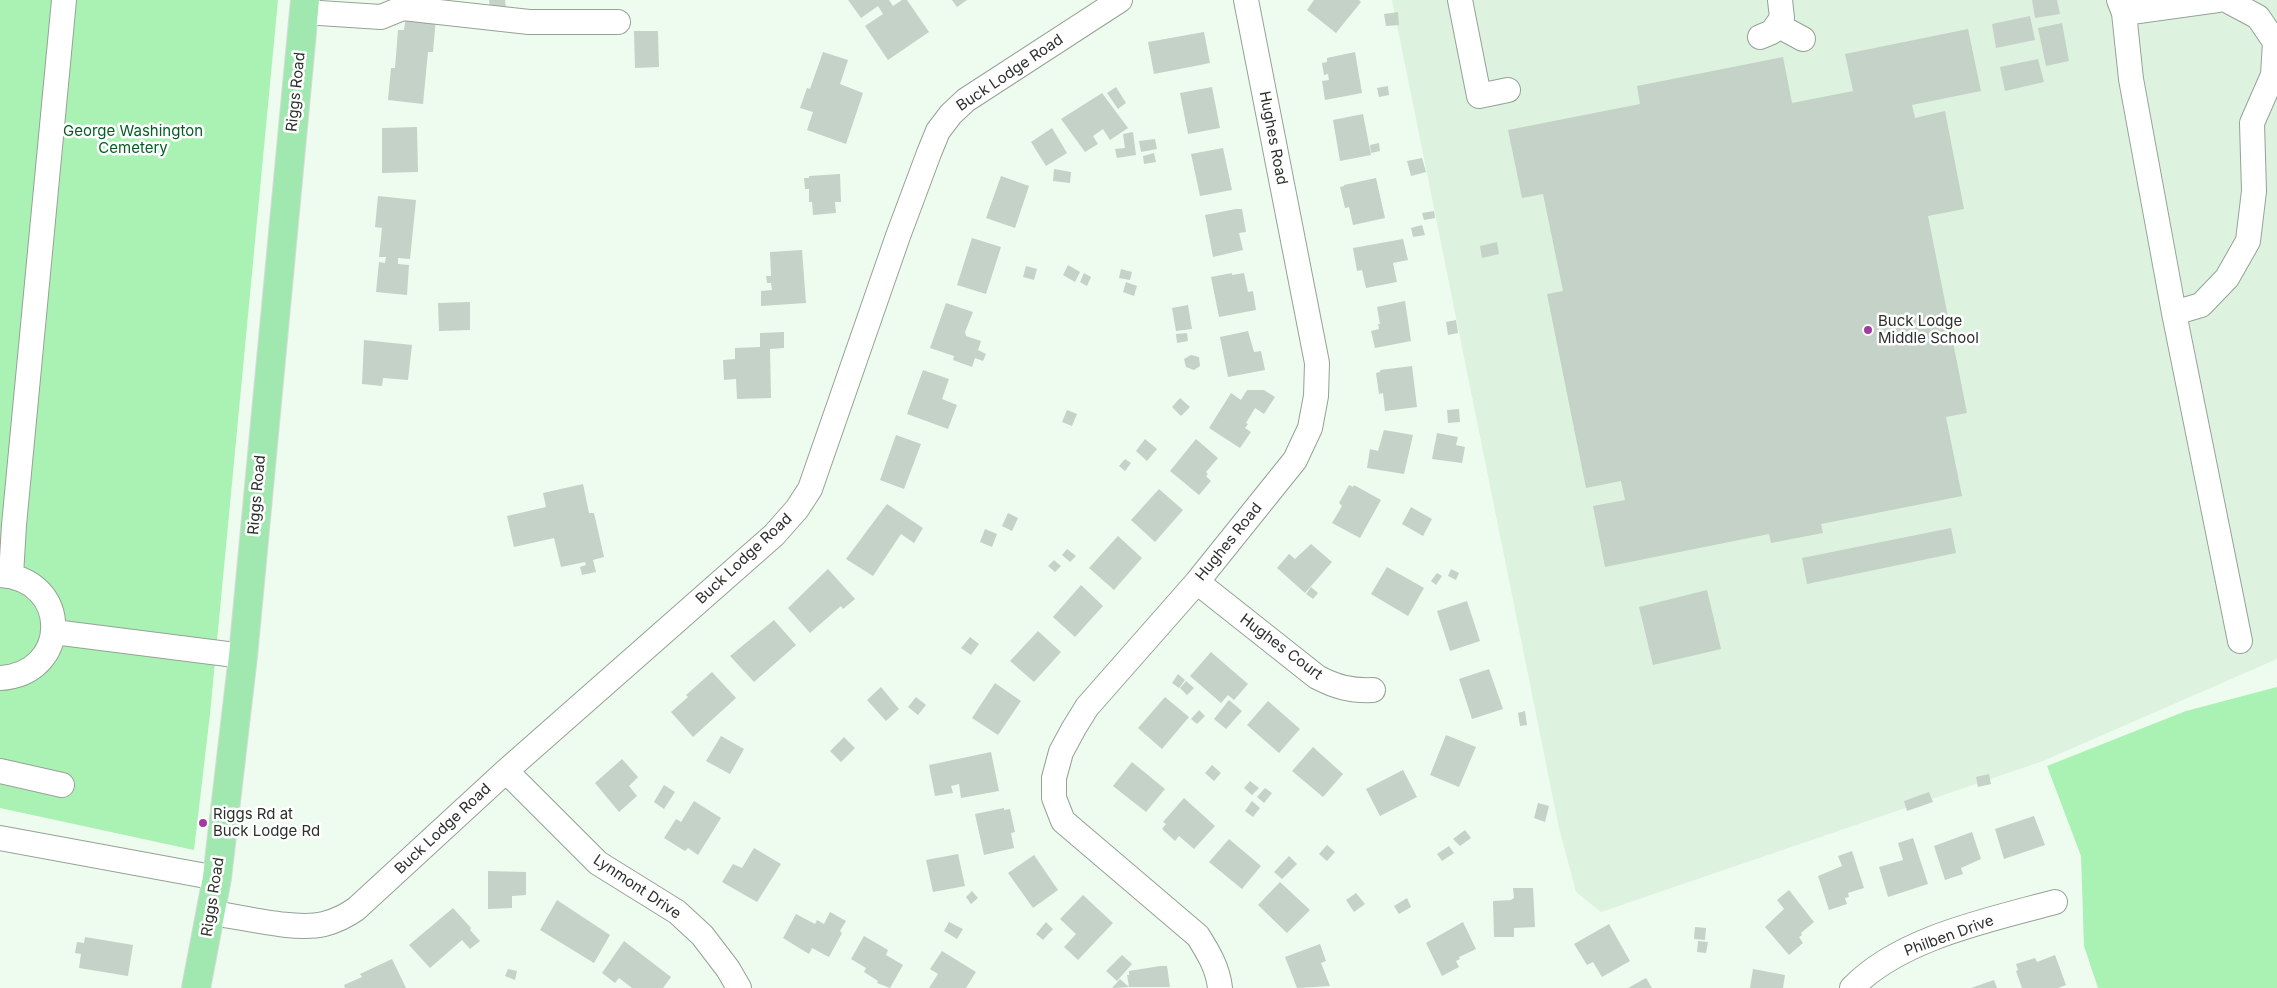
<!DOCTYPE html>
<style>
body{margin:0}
canvas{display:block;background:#eefbef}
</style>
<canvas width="2277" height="988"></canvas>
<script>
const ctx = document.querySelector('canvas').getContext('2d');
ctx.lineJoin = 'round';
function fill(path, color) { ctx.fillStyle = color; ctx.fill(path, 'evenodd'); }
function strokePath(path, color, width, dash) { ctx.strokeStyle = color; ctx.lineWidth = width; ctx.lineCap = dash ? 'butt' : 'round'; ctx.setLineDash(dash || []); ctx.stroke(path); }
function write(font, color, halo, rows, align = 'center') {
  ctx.font = font + ' Inter,sans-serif'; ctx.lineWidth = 5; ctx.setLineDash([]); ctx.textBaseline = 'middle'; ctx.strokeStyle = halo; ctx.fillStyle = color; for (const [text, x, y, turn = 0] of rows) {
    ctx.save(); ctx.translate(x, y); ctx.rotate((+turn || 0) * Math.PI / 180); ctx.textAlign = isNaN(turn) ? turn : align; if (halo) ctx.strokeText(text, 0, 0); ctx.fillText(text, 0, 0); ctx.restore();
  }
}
fill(new Path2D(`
 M1392,0h885v659l-234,102 -442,151 -25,-20 -17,-64z`), '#def2e0');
fill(new Path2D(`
 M0,0h278l-68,714 -16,136 -194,-42z
 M2277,687v301h-179l-14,-42 -3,-90 -34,-90 139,-55z`), '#a9f2b3');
fill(new Path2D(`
 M489,0h16l1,8 -16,1z
 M848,0h41l4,6 9,-6h5l22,32 -41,28 -23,-34 18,-12 -5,-8 -17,12z
 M952,0h15l-10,7z
 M1314,0h45l2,2 -25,31 -29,-23z
 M2032,0h25l3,14 -25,4z
 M1398,12l1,13 -13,1 -2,-12z
 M406,15l30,3 -3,34h-5l-5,52 -35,-4 3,-32h4l3,-38h6z
 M2030,16l5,24 -39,8 -4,-24z
 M2062,23l7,38 -23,5 -8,-38z
 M1968,29l13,62 -69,14 3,13 30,-7 19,98 -36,7 39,197 -21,4 16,79 -141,28 2,9 -52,10 -2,-9 -164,33 -12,-61 32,-6 -4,-19 -35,7 -39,-194 16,-3 -20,-97 -21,4 -14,-68 132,-26 -3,-18 146,-29 9,46 61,-12 -8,-37z
 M634,31h24l1,36 -24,1z
 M1204,32l6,31 -56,11 -6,-32z
 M823,52l25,8 -8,24 23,9 -17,51 -39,-14 6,-18 -13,-4 7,-20 3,1z
 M1355,52l7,41 -37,7 -3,-19 7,-1 -1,-6 -4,1 -2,-12 5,-1v-4z
 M2038,59l6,23 -39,9 -5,-24z
 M1388,86l1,9 -10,2 -2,-9z
 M1116,87l10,16 -8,6 -11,-16z
 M1212,87l8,41 -32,6 -8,-41z
 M1102,93l26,35 -18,12 -7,-11 -10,7 5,8 -13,8 -24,-33z
 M1363,114l8,41 -31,6 -7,-41z
 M417,127l1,45 -36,1v-45z
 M1052,128l15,25 -21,13 -15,-24z
 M1133,132l3,23 -19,3 -2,-9 10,-1 -2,-14z
 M1155,139l2,10 -16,3 -2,-11z
 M1379,143l1,8 -9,2 -1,-8z
 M1223,148l9,42 -32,6 -9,-42z
 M1154,153l2,9 -12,2 -1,-8z
 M1422,158l4,14 -15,4 -4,-15z
 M1054,169l17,3 -1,11 -17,-2z
 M840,174l1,28h-6l1,11 -23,2 -1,-13h-3v-13h-4l-1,-11h5v-2z
 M1001,176l28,10 -14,42 -29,-10z
 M1376,178l9,40 -32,7 -4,-18 -4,1 -5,-21 4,-1v-1z
 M378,196l38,4 -6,59 -12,-1v6l11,1 -2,30 -31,-3 3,-30 6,1 1,-6h-7l3,-29 -7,-1z
 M1236,209h6l4,23 -7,1 4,17 -30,7 -8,-42z
 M1434,211l1,7 -11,2 -2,-7z
 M1422,225l3,10 -12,2 -2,-9z
 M972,238l29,9 -15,47 -29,-9z
 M1403,239l5,21 -15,3 4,19 -31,6 -4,-18 -5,1 -4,-23z
 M1497,242l2,12 -17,4 -2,-12z
 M802,250l4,53 -45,3v-15l11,-1 -1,-7h-4l-1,-7h5l-1,-24z
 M1068,265l12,7 -5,10 -12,-7z
 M1026,266l11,3 -3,11 -11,-3z
 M1121,269l11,3 -2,8 -11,-2z
 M1084,273l7,4 -4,9 -7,-4z
 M1232,273v2l12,-2 4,19 5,-1 3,19 -37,7 -8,-40z
 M1126,282l11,4 -3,10 -11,-4z
 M1405,301l6,40 -36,7 -4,-17 8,-2 -1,-5h2l-3,-17z
 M470,302v28l-31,1 -1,-28z
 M946,303l27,9 -8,20 1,4 15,5 -3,9 8,4 -3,7 -8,-3 -3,9 -19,-7 1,-4 -24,-8z
 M1188,305l4,24 -16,2 -4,-23z
 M1456,320l2,13 -10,2 -2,-13z
 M1248,331l6,21 7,-1 4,19 -37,7 -8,-40z
 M784,332v16l-14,1 1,49 -34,1 -1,-20 -12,1 -1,-20 12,-1v-11l25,-1v-14z
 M1187,333l1,8 -11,2 -1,-9z
 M364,340l48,5 -4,35 -25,-2 -1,8 -20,-2z
 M1191,355l8,2 1,9 -6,4 -8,-3 -2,-8z
 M1412,366l5,41 -32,4 -2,-18 -4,1 -3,-21 4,-1v-2z
 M923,370l26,9 -7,20 15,6 -9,24 -41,-15z
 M1247,390h17l11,7 -11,17 -9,-6 -9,15 2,1 -3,4 6,4 -11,16 -31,-20 22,-35 10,7z
 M1180,398l10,9 -9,9 -9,-9z
 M1459,409l1,13 -12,1 -1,-13z
 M1067,410l10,4 -5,12 -10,-4z
 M1384,430l29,5 -9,39 -37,-6 3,-19 8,2z
 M1437,433l21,4 -2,8 9,2 -3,16 -30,-4z
 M896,435l25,9 -17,45 -24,-9z
 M1145,439l12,10 -10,12 -11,-10z
 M1196,439l22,19 -12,14 2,2 -2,2 5,5 -12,14 -29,-24z
 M1125,459l6,4 -6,8 -6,-5z
 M583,484l6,29h5l10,44 -11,3 3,12 -14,3 -2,-8 6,-2 -1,-3 -24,5 -7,-29 -40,9 -7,-31 39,-9 -3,-14z
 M1349,485l4,2 1,-2 27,15 -21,38 -28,-15 10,-17 -3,-3z
 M1159,489l24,21 -28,32 -24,-22z
 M887,504l36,24 -9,15 -13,-9 -28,42 -27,-17z
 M1411,507l21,12 -9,17 -21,-12z
 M1008,513l10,5 -6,13 -10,-5z
 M1951,528l5,25 -149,31 -5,-26z
 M985,529l12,5 -5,13 -12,-5z
 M1118,536l24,22 -28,32 -25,-22z
 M1311,544l21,18 -27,31 -28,-25 12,-14 6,5z
 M1067,549l9,7 -6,6 -8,-7z
 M1054,560l7,6 -6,6 -7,-6z
 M1387,567l37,21 -16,28 -37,-22z
 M828,569l27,30 -12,10 -2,-3 -31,27 -22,-25z
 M1451,569l8,4 -3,7 -8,-4z
 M1437,573l5,3 -6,9 -5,-4z
 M1081,585l22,21 -28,31 -22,-20z
 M1311,587l7,6 -5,6 -7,-5z
 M1707,590l14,59 -68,16 -14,-58z
 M1467,601l13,40 -30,10 -13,-40z
 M774,620l22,25 -42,37 -24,-26z
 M1038,631l23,21 -27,30 -24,-21z
 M970,637l9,7 -8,11 -10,-7z
 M1211,652l37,32 -14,16 -6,-5 -7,8 -31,-27z
 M1489,669l14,40 -31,10 -13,-40z
 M712,672l24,26 -43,39 -22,-25 17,-15 -2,-2z
 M1178,674l7,6 -6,8 -7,-5z
 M1186,681l8,7 -7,7 -7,-7z
 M995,683l26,18 -23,34 -26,-17z
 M881,687l18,22 -13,12 -19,-21z
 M916,697l10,8 -8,10 -10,-8z
 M1165,697l24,20 -27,32 -24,-21z
 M1229,700l13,11 -16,18 -12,-10z
 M1268,701l32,28 -21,24 -32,-28z
 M1199,710l6,6 -8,8 -6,-5z
 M1525,711l2,14 -7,1 -2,-13z
 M1446,735l30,12 -17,40 -29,-12z
 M721,736l23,13 -14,25 -24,-13z
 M844,737l11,11 -14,14 -11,-11z
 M1313,747l30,27 -20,23 -31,-26z
 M991,752l8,39 -38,7 -2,-14 -8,2 2,7 -18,3 -6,-31z
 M622,759l16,18 -9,9 8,10 -18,16 -24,-29z
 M1132,762l33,27 -19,23 -33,-26z
 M1212,765l9,8 -7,8 -9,-8z
 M1403,770l14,27 -37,19 -14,-27z
 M1989,774l2,10 -13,3 -2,-10z
 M1250,781l9,7 -7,7 -8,-7z
 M664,785l11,7 -11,17 -10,-7z
 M1265,788l7,5 -8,10 -7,-6z
 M1929,792l4,10 -26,9 -3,-10z
 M1184,798l31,28 -21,23 -15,-13 -4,5 -13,-12 4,-5 -3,-2z
 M694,801l27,17 -23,37 -10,-7 -3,3 -21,-13 12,-19 5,3z
 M1252,801l8,7 -7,9 -8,-6z
 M1538,803l11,3 -4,16 -11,-4z
 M1004,808v2l6,-1 5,23 -4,1 3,15 -30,7 -9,-41z
 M2034,816l11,29 -41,14 -9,-30z
 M1465,830l6,8 -11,8 -7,-7z
 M1972,832l9,27 -20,9 2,6 -18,6 -11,-34z
 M1913,838l15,46 -40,13 -9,-30 24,-7 -5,-17z
 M1229,839l32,27 -19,23 -33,-27z
 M1327,845l8,7 -8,9 -8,-7z
 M1449,846l5,7 -12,8 -5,-7z
 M754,848l27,16 -24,38 -35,-20 11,-18 9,4z
 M1852,851l12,37 -16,5 1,4 -4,1 2,6 -18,6 -11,-34 24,-10 -4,-10z
 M958,854l7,32 -32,6 -7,-32z
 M1034,855l24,35 -25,18 -25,-35z
 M1289,856l8,8 -15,15 -8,-7z
 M488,871l38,1v23l-14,1v12l-24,1z
 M1280,882l30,28 -23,23 -29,-28z
 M1513,888h20l2,39 -21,1v9h-20l-1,-36 18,-1 3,-2z
 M1789,890l25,32 -13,11 1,2 -3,2 4,6 -14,12 -24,-28 19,-18 -7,-9z
 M972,891l6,7 -7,6 -5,-7z
 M1356,893l9,11 -11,8 -8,-12z
 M1083,895l30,28 -35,37 -14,-13 12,-13 -16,-15z
 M1407,898l4,9 -12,7 -5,-8z
 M557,900l53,35 -16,28 -54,-33z
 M453,908l18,20 -1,2 10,11 -10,8 -8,-9 -32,28 -21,-23z
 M830,912l16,9 -6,10 2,2 -13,24 -17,-9 -3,6 -26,-16 13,-24 19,10 2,-4 7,4z
 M949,922l14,7 -6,10 -13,-8z
 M1046,922l7,7 -10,11 -7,-6z
 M1463,922l13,27 -17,8 1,2 -4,2 3,6 -17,9 -16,-33z
 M1609,924l21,37 -28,16 -9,-15 -6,3 -13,-21z
 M1695,927l11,1 -1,12 -11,-1z
 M864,936l24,14 -2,5 17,10 -13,23 -13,-5 1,-2 -14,-9 2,-4 -15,-9z
 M85,937l48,8 -5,31 -49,-8 2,-14 -6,-1 2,-11 7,1z
 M624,941l47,36 -8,11h-31l-13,-10 -4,5 -13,-10z
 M1698,941l10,1 -2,11 -9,-1z
 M1320,944l6,17 -5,2 9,23 -33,2 -12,-31z
 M942,951l34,21 -10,16h-37l9,-14 -8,-5z
 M1122,955l10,9 -15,17 -11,-10z
 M2055,955l11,30 -8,3h-36l-6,-17 2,-1 -2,-6 19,-6 2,4z
 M392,959l14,29h-61l-1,-3 18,-8 -2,-3z
 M1160,966h7l3,21h-41l-2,-12h2v-4z
 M508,969l9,2 -2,9 -10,-4z
 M1753,969l32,6 -2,13h-33z
 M1646,978l6,10h-24z
 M1120,979l9,8 -17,1z
 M1994,980l3,8h-26z`), '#c5d2c7');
const minor = new Path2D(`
 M1460,0l19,96 29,-6
 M2119,0l5,13 7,66 43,234 66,328
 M304,12l77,5 22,-9 126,14h89
 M2124,13l94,-13
 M1777,25l26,14
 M1760,37l12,-5 10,-14 -2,-18
 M2174,313l27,-8 26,-27 21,-37 6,-50 -2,-68 21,-48 2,-33 -17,-25 -32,-17
 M0,575c71,4 71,99 0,103
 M11,575l3,-50 50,-525
 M1197,582l120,95c19,10 34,14 56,13
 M54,632l189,24
 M0,771l62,14
 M506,771l92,92 79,49 25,23 26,34 11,19
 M0,838l217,40
 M212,913c31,4 82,18 112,11 12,-3 22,-8 32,-15l150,-138 268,-236 23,-26 13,-20 88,-253 31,-83 9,-22 13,-17 15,-14 154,-100
 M1220,988c-2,-20 -12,-36 -22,-52l-135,-115 -9,-23v-20l7,-26 13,-24 13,-21 110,-125 98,-122 15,-32 6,-32 1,-33 -71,-363
 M1852,988c48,-50 137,-68 203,-86`);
const major = new Path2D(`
 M196,988l21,-110 26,-222 62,-656`);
strokePath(minor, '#95a296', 26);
strokePath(major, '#d9dad9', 30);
strokePath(minor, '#fff', 24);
strokePath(major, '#a0e8af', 28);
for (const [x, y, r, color] of [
 [1868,330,5,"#a23ca0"],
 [203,823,5,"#a23ca0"]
]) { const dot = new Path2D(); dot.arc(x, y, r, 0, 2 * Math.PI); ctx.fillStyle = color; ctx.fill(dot); strokePath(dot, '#fff', 2); }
write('15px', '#2c312c', '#fff', [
 ["Buck Lodge Road",1010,73,-34],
 ["Riggs Road",296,92,-84],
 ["Hughes Road",1273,138,79],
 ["Riggs Road",257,495,-85],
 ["Hughes Road",1229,542,-51],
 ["Buck Lodge Road",744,559,-43],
 ["Hughes Court",1281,647,37],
 ["Buck Lodge Road",443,829,-43],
 ["Lynmont Drive",637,887,34],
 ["Riggs Road",213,897,-81],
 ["Philben Drive",1949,936,-20]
]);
write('15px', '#035d23', '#fff', [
 ["George Washington",133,131],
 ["Cemetery",133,148]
]);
write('15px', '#2c312c', '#fff', [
 ["Buck Lodge",1878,321],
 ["Middle School",1878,338],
 ["Riggs Rd at",213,814],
 ["Buck Lodge Rd",213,831]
], 'left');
</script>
